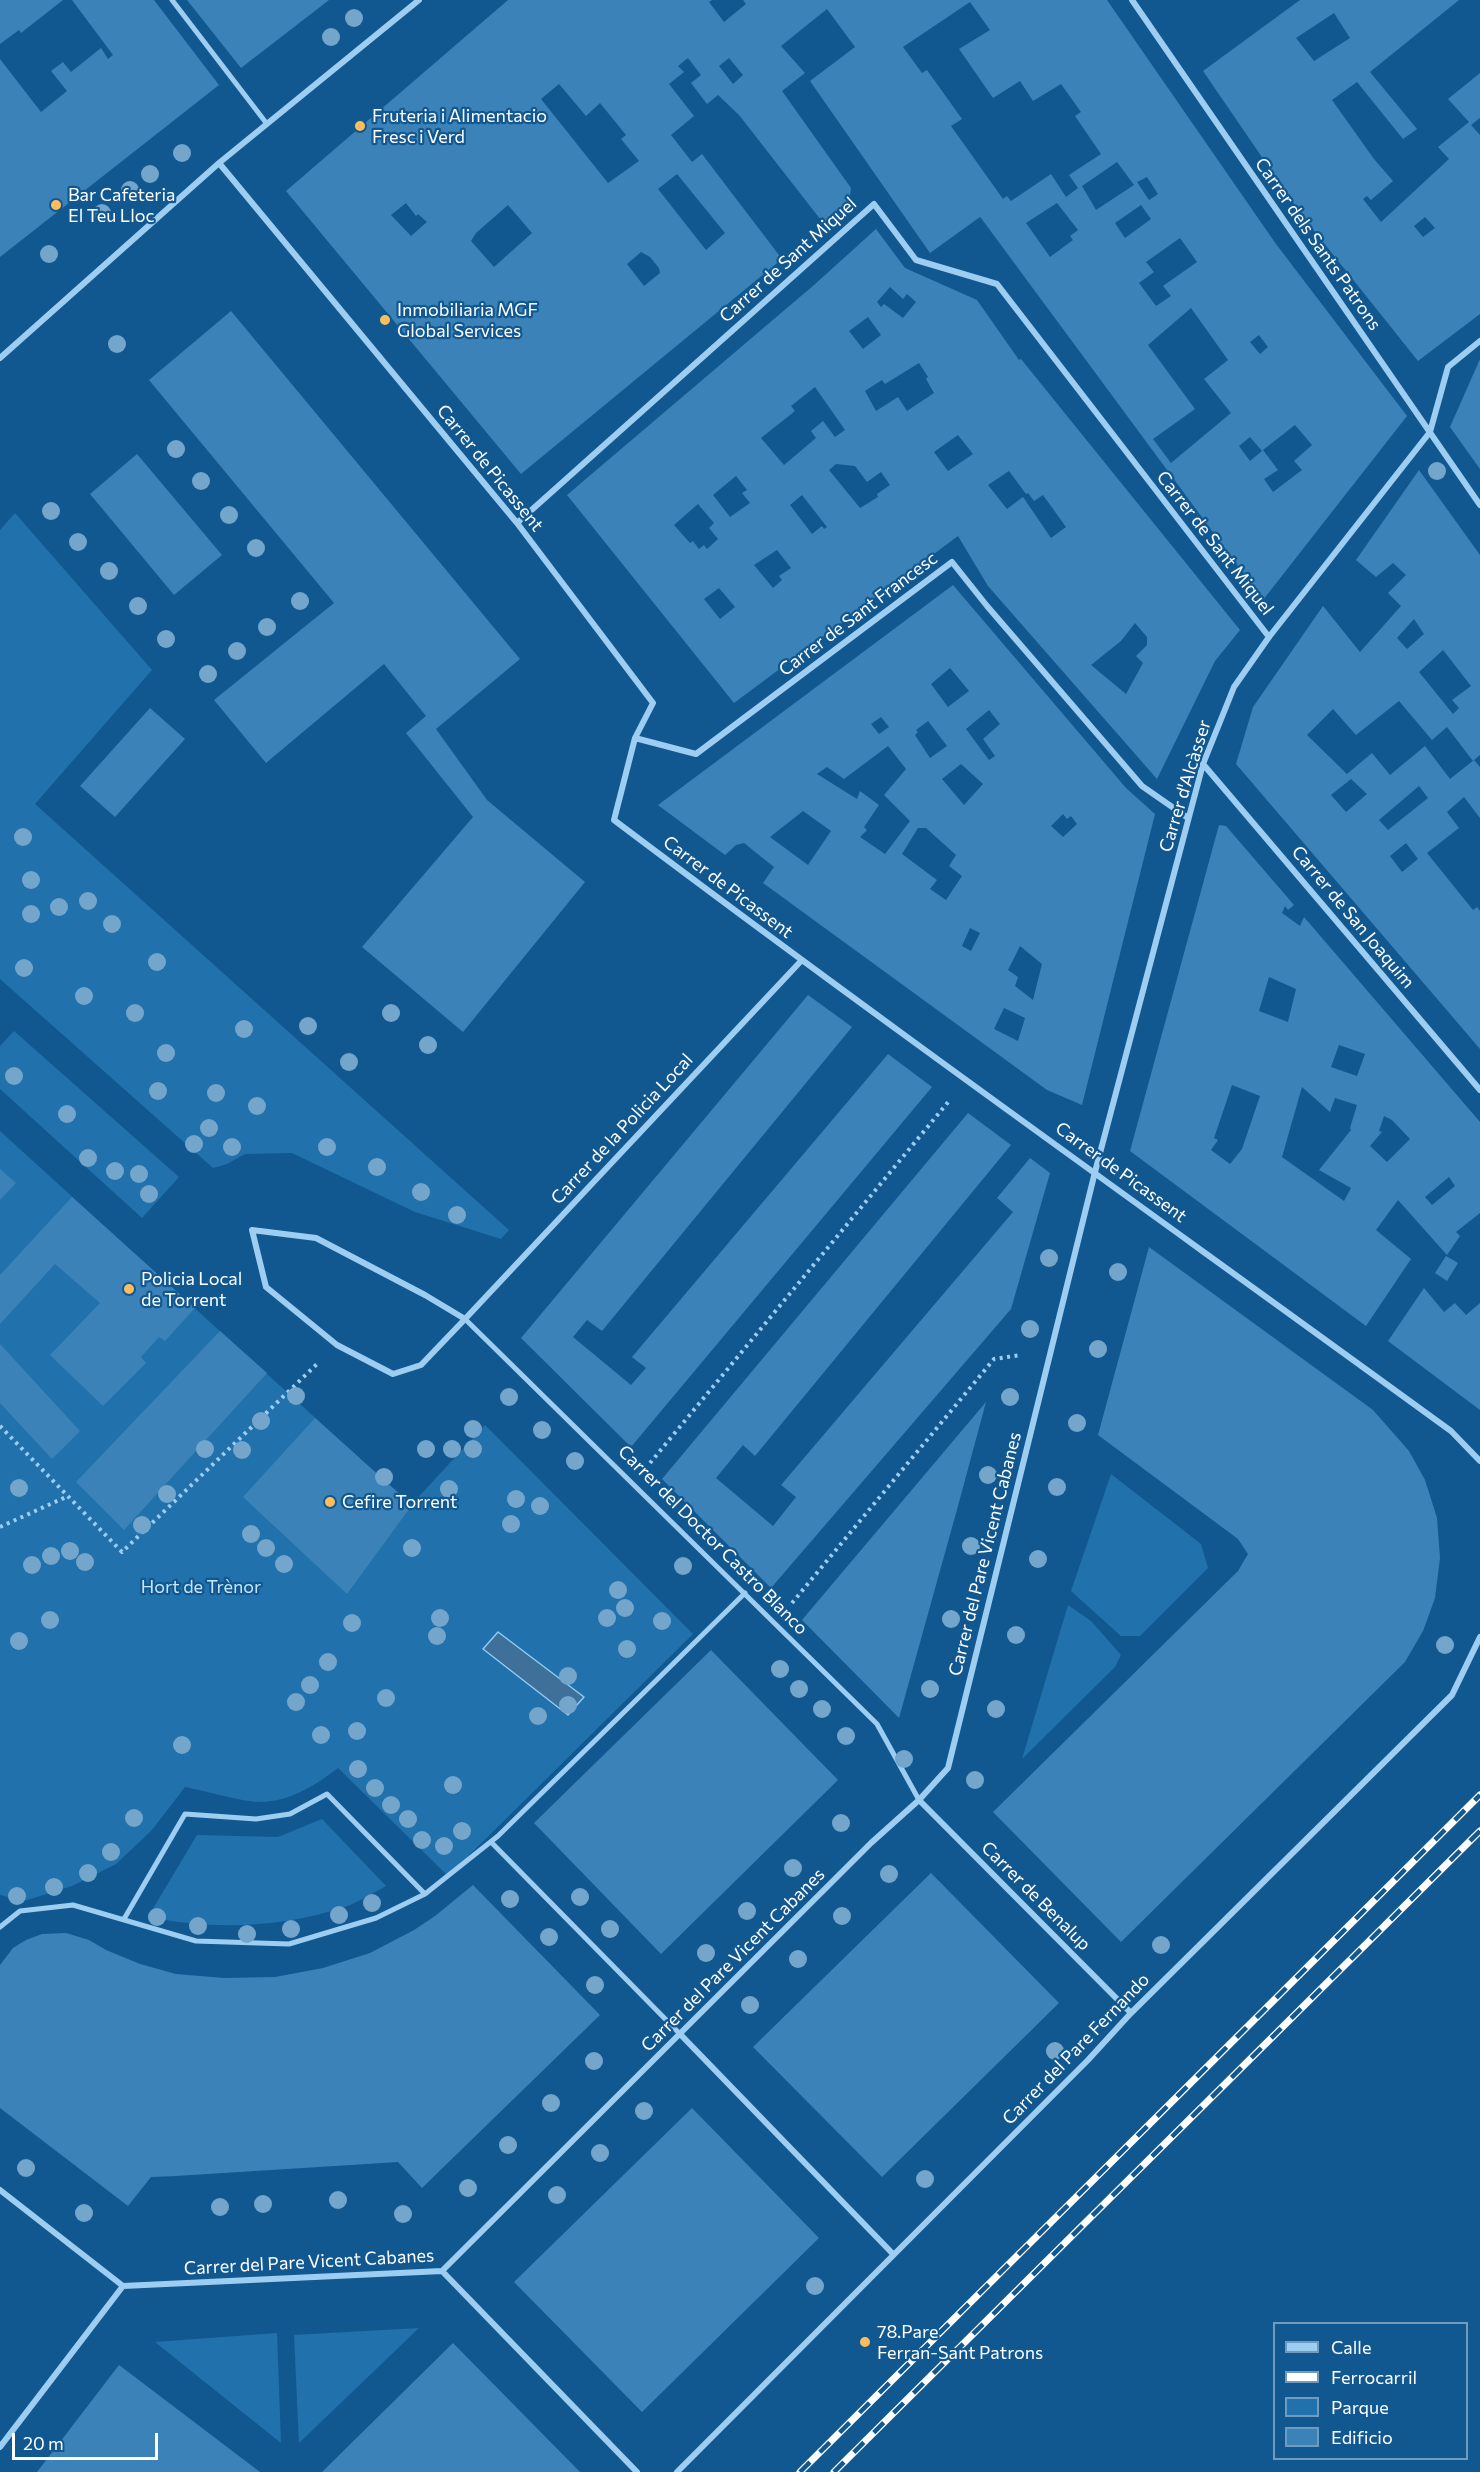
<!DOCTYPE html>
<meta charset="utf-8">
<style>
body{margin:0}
#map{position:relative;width:1480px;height:2472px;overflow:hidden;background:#125890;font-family:Commissioner,sans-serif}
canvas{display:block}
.legend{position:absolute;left:1273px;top:2322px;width:195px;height:138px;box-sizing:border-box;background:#125890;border:2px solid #719bbc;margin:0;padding:8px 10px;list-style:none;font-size:18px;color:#fff}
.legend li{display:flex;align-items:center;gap:12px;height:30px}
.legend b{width:30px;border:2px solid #719bbc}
.scale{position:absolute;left:12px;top:2433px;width:146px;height:27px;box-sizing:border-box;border:3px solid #fff;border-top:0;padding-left:8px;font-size:18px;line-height:21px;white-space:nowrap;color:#fff;-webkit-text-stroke:4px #125890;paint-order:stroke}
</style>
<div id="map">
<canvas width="1480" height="2472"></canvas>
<ul class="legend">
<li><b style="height:8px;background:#9dcef2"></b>Calle</li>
<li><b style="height:8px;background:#fff"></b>Ferrocarril</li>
<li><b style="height:16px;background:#2171ad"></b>Parque</li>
<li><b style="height:16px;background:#3b82b9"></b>Edificio</li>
</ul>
<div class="scale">20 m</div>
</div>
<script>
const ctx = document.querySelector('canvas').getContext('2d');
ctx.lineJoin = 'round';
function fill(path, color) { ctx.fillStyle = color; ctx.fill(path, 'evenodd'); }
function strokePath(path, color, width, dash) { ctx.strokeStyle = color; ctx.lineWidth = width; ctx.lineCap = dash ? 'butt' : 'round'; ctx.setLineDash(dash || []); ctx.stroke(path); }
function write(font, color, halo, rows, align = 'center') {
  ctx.font = font + ' Commissioner,sans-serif'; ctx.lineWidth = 4.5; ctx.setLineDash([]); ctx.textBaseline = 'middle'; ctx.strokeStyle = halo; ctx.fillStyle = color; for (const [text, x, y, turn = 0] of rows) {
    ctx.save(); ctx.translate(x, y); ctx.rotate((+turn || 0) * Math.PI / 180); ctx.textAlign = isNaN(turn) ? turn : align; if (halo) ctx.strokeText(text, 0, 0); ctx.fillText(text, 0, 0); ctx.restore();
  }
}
fill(new Path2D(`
 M15,513l137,157 -117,134 474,426 -8,9 -86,-27 -123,-59 -47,1 -18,10 -14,4 -213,-189v-449z
 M14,1031l165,146 -37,41 -142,-129v-43z
 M0,1131l411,374 74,-80 208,209 -245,242 -110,-108c-26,20 -55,38 -89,33 -21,-3 -42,-10 -64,-14l-33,43 -36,34 -44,22 -48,15 -24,-6z
 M1111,1474l90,70 7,24 -68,68h-19l-50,-45z
 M1068,1605l23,16 30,34 -6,12 -93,92z
 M322,1819l64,67c-13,7 -27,16 -41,21 -65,21 -131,23 -197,10l49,-82 81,2z
 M419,2328l-120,115 -5,-108z
 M277,2333l4,110 -126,-101z`), '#2171ad');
const water = new Path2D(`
 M498,1632l86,65 -16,18 -85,-66z`);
fill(water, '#3e7099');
strokePath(water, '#8fcbf5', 1.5);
fill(new Path2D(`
 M0,0h63l-42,33 -2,-3 -19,14z
 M72,0h82l65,85 -219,172v-198l41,53 26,-21 -16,-20 12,-9 8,10 30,-24 7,11 5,-4z
 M187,0h142l-88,68z
 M508,0h204l-3,2 15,20 22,-18 -3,-4h364l169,244 131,172 -144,184 -282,-382 -1,-1 -50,36 -120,-172 45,-34 -28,-38 -46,37 24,27 -23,18 69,97 -2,15 -25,21 -85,-109 -21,-20 -11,9 -16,-21 10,-8 -13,-17 -10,8 6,6 -15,12 25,32 -23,19 21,27 10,-8 80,105 -261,215 -235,-283zM970,2l20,28 -31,19 34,49 27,-17 13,20 28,-17 20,28 -6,4 26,38 -32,21 9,13 -12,9 -15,-23 -40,27 -4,-5 -4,3 -52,-73 11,-7 -35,-49 -5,3 -19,-26zM729,58l14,17 -10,9 -14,-18zM559,84l27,32 14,-13 26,32 -5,4 18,22 -31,22 -67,-84zM1117,162l17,23 -38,25 -14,-24zM677,174l48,59 -19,17 -48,-61zM1147,177l11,17 -9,6 -12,-18zM406,203l10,13 2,-2 9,8 -16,14 -20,-21zM1057,203l21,27 -8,6 3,4 -23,17 -24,-34zM508,205l24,28 -38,34 -23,-26 5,-8zM1141,205l10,14 -26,19 -10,-15zM1180,238l17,24 -34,24 8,10 -15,10 -17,-23 15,-11 -8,-10zM641,252l9,5 9,11 1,5 -16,13 -17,-22zM1191,308l37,52 -24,19 27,34 -60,50 -18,-24 42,-30 -47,-64zM1259,335l9,12 -8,7 -10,-12zM1295,425l17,20 -18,16 8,9 -29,22 -9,-13 14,-9 -15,-20zM1250,437l12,14 -12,10 -11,-15z
 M1300,0h159l-89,72 47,57 -14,10 -46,-57 -25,18 42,59 19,22 -22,19 -4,-4 -4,3 18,23 68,-63 -11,-12 31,-25 -21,-23 32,-26v45l-9,7 9,10v179l-62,47 -115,-144 -100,-146zM1334,13l16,25 -36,23 -18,-23zM1425,217l10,11 -12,9 -9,-11z
 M876,229l29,39 72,32 42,60 2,-1 219,271 -25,31 -58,118 -169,-193 -30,-50 -224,167 -167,-208 247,-210zM890,287l13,12 4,-5 9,8 -13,16 -19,-14 -3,3 -4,-5zM868,317l13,18 -18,14 -14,-18zM919,363l9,14 -2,2 8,14 -27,18 -9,-14 -22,14 -11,-20 17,-11 3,4zM815,387l30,43 -10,7 -12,-16 -12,10 5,7 -32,27 -23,-27 34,-27 -4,-5zM958,435l15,19 -25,17 -14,-19zM836,464l19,2 12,16 14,-10 9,13 -13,9 1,3 -18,11 -31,-38zM1009,471l17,23 2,-1 6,8 9,-6 23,32 -15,11 -28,-41 -16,12 -19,-24zM736,476l11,14 -5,3 8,10 -20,14 -17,-22zM802,495l25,32 -3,2 -2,-3 -10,8 -22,-29zM698,504l16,19 -5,5 9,11 -11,10 -3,-4 -5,4 -6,-8 -3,2 -16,-18zM777,550l14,18 -12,8 3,4 -9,8 -19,-23zM719,588l16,19 -15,12 -16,-20zM1135,623l12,14v8l-11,11 7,7 -17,31 -35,-29 30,-24z
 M231,311l289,348 -84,70 51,71 98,82 -122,150 -101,-85 111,-130 -67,-84 20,-17 -42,-52 -118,99 -52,-63 120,-97 -185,-223z
 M1480,359v110l-30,-42z
 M137,454l85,101 -48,40 -84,-101z
 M1419,470l61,85v200l-7,6 -26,-34 -15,13 -33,-39 -43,34 -23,-26 -26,26 40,39 25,-21 18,22 35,-29 25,33 24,-19 6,7v51l-16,-21 -17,15 12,16 -32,25 46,57 4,-3 3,4v138l-244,-285 17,-57 70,-101 37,46 41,-46 -13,-13 18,-18 -13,-12 -17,14 -20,-17zM1414,619l10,15 -17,15 -10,-11zM1443,650l28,36 -19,14 7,8 -6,6 -34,-42zM1351,779l16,15 -21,18 -15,-17zM1419,786l9,12 -40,32 -9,-10zM1406,843l12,16 -16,13 -12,-16z
 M953,585l173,203 29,26 -73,291 -35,-15 -284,-207 11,-16 -30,-24 -8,2 -11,10 -67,-50zM950,668l19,23 -21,16 -17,-23zM989,710l11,14 -17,15 12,17 -6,4 -23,-31zM881,717l8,10 -10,7 -8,-10zM928,721l19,25 -17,12 -15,-23 3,-3 -2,-2zM888,746l18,23 -22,26 26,26 -25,33 -25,-17 7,-7 -3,-3 15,-22 -19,-14 -3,8 -40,-25 10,-7 17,12zM961,764l22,20 -19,21 -22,-26zM803,811l28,20 -23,34 -38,-28zM1063,814l4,5 4,-3 6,8 -14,13 -12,-11zM918,828h8l30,27 -7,11 13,10 -16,24 -16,-11 7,-9 -35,-26zM970,928l10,5 -9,18 -9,-5zM1020,946l22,18 -9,36 -18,-14 3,-9 -10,-7zM1004,1008l21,10 -7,23 -24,-12z
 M150,708l35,31 -70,78 -35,-31z
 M1219,825l7,1 68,79 -6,5 -3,-4 -3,7 18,13 4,-9 176,205v91l-24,19 4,4 -13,19 -49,-55 -22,30 35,29 -45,67 -236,-175zM1269,977l27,12 -8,33 -29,-11zM1339,1045l26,9 -8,22 -26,-9zM1232,1085l28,11 -18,53 -12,15 -19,-14 7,-10 -4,-2zM1302,1087l28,25 5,-14 22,7 -7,23 1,2 -32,40 32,18 -7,13 -62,-44zM1384,1116l8,4 18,19 -23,23 -17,-16 12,-14 -3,-1zM1449,1177l6,9 -23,19 -7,-8z
 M808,995l44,32 -250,304 -15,-11 -14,17 58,48 15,-17 -14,-11 256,-303 44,33 -301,360 -110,-109z
 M968,1113l43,32 -256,311 -12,-11 -27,33 57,48 23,-29 -15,-12 232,-273 -16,-14 33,-40 20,15 -39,136 -240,279 -109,-109z
 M0,1169l16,14 -16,17z
 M72,1197l123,111 -30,33 -6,-4 -18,20 5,6 -43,43 -53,-51 50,-52 -45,-39 -55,60v-49z
 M1149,1247l224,163 36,41 16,29 12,38 3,40 -5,40 -12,33 -18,31 -284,280 -128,-130 245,-241 10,-17 -10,-15 -140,-104z
 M1446,1256l12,7 -11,18 -12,-8z
 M1424,1288l20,24 11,-9 11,12 14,-12v107l-92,-69z
 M220,1331l47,42 -143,157 -48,-48z
 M0,1344l80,87 -28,28 -52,-56z
 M986,1402l-28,104 -59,212 -97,-98z
 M315,1418l97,87 -65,89 -104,-97z
 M711,1650l127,130 -177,174 -127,-131z
 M931,1873l128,130 -177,174 -129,-130z
 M473,1885l127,130 -178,173 -24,-26 -222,14 -25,1 -23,29 -128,-98v-143l13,-17 13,-8 16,-6 24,-1 23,7 17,10 34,14 36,10 48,4 51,-1 48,-9 47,-15 44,-23 21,-14z
 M692,2108l127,130 -177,174 -128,-130z
 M453,2343l127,129h-258z
 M119,2365l141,107h-223z`), '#3b82b9');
strokePath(new Path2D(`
 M0,1426l122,126 195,-188
 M650,1463l299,-362
 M0,1527l66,-30
 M792,1603l202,-244 27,-4`), '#9dcef2', 4, [3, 4.5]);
strokePath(new Path2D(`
 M172,0l95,124
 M465,1319l412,405 42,76
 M491,1842l189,192
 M124,1919l61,-105 71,5 34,-5 37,-20 98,100
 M0,1927l20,-16 53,-6 123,36 93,3 87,-26 49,-24 73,-58 247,-243`), '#9dcef2', 5);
strokePath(new Path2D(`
 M1132,0l348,505
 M219,163l298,360 136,180 -18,35 -21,82c276,208 558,408 837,611l29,30
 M0,358l219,-195 200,-163
 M517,523l357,-319 42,56 81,24 272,353
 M635,738l61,16 256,-192 35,44 155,180 46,32
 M1203,764l277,326
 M465,1319l-44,46 -28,9 -56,-29 -71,-58 -14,-57 64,8 109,57 40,24 336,-358
 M919,1800l212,213
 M680,2034l213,220
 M0,2190l123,96 319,-15 429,-428 48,-43 29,-32 147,-596 108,-408 31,-77 35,-50 161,-205 18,-65 32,-26
 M442,2271l195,201
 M0,2447l123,-161
 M677,2472l411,-412 43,-47 321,-318 28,-58`), '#9dcef2', 6);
const rail = new Path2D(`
 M800,2472l680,-677
 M834,2472l646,-641`);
strokePath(rail, '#fff', 7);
strokePath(rail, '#125890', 4.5, [14]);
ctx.fillStyle = '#74a6cc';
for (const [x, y] of [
 [354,18],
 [331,37],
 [182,153],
 [150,174],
 [130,190],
 [102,213],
 [49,254],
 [117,344],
 [176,449],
 [1437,471],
 [201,481],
 [51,511],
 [229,515],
 [78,542],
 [256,548],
 [109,571],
 [300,601],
 [138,606],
 [267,627],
 [166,639],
 [237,651],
 [208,674],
 [23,837],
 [31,880],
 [88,901],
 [59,907],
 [31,914],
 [112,924],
 [157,962],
 [24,968],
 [84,996],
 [135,1013],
 [391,1013],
 [308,1026],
 [244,1029],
 [428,1045],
 [166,1053],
 [349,1062],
 [14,1076],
 [158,1091],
 [216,1093],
 [257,1106],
 [67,1114],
 [209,1128],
 [194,1144],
 [232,1147],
 [327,1147],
 [88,1158],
 [377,1167],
 [115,1171],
 [139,1174],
 [421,1192],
 [149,1194],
 [457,1215],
 [1049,1258],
 [1118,1272],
 [1030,1329],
 [1098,1349],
 [296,1396],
 [509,1397],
 [1010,1397],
 [261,1421],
 [1077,1423],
 [473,1429],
 [542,1430],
 [205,1449],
 [426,1449],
 [452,1449],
 [473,1449],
 [242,1450],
 [575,1461],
 [988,1475],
 [384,1477],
 [1057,1487],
 [19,1488],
 [449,1489],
 [167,1494],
 [516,1499],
 [540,1506],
 [511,1524],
 [142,1525],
 [251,1534],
 [971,1546],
 [266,1548],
 [412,1548],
 [70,1551],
 [51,1556],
 [1038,1559],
 [85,1562],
 [284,1564],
 [32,1565],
 [683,1566],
 [618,1590],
 [625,1608],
 [440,1618],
 [607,1618],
 [951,1619],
 [50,1620],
 [662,1621],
 [352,1623],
 [1016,1635],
 [437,1636],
 [19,1641],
 [1445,1645],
 [627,1649],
 [328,1662],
 [780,1669],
 [568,1676],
 [310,1685],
 [799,1689],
 [930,1689],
 [386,1698],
 [296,1702],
 [568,1705],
 [822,1709],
 [996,1709],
 [538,1716],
 [357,1731],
 [321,1735],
 [846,1736],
 [182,1745],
 [904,1759],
 [358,1769],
 [975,1780],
 [453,1785],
 [375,1788],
 [391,1805],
 [134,1818],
 [408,1819],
 [841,1823],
 [462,1831],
 [422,1840],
 [444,1846],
 [111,1852],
 [793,1868],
 [88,1873],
 [889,1874],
 [54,1887],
 [17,1896],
 [580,1897],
 [510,1899],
 [372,1903],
 [747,1911],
 [339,1915],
 [842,1916],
 [157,1917],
 [198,1926],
 [291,1929],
 [610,1929],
 [247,1934],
 [549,1937],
 [1161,1945],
 [706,1953],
 [798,1959],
 [595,1985],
 [750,2005],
 [1055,2051],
 [594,2061],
 [551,2103],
 [644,2111],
 [508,2145],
 [600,2153],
 [26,2168],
 [925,2179],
 [468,2188],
 [557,2195],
 [338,2200],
 [263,2204],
 [220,2207],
 [84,2213],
 [403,2214],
 [815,2286]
]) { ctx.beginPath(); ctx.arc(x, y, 9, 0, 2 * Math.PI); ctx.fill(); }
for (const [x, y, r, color] of [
 [360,126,6,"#ffbd5e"],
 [56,205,6,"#ffbd5e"],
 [385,320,6,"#ffbd5e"],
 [129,1289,6,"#ffbd5e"],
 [330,1502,6,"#ffbd5e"],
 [865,2342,6,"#ffbd5e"]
]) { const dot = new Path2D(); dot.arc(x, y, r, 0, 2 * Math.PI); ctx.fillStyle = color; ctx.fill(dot); strokePath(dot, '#125890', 2); }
write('18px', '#fff', '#125890', [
 ["Fruteria i Alimentacio",372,116],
 ["Fresc i Verd",372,137],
 ["Bar Cafeteria",68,195],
 ["El Teu Lloc",68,216],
 ["Inmobiliaria MGF",397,310],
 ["Global Services",397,331],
 ["Policia Local",141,1279],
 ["de Torrent",141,1300],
 ["Cefire Torrent",342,1502],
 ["78.Pare",877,2332],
 ["Ferran-Sant Patrons",877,2353]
], 'left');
write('18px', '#fff', '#125890', [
 ["Carrer dels Sants Patrons",1318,244,55],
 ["Carrer de Sant Miquel",788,260,-42],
 ["Carrer de Picassent",490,468,51],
 ["Carrer de Sant Miquel",1215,543,52],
 ["Carrer de Sant Francesc",858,614,-37],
 ["Carrer d'Alcàsser",1185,786,-73],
 ["Carrer de Picassent",728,887,37],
 ["Carrer de San Joaquim",1353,917,50],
 ["Carrer de la Policia Local",622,1129,-47],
 ["Carrer de Picassent",1121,1172,36],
 ["Carrer del Doctor Castro Blanco",713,1540,45],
 ["Carrer del Pare Vicent Cabanes",985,1554,-76],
 ["Carrer de Benalup",1036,1896,45],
 ["Carrer del Pare Vicent Cabanes",733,1960,-45],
 ["Carrer del Pare Fernando",1076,2049,-46],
 ["Carrer del Pare Vicent Cabanes",309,2262,-3]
]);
write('18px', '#c4e5fd', '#125890', [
 ["Hort de Trènor",201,1587]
]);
</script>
